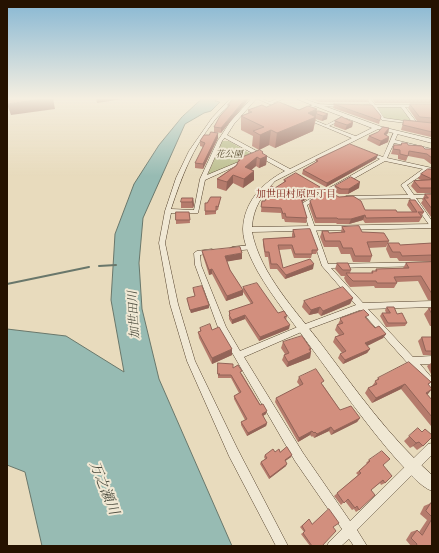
<!DOCTYPE html>
<meta charset="utf-8">
<style>
body{margin:0}
#map{position:relative;width:439px;height:553px;overflow:hidden;background:#e8dbbd;font-family:"Libre Caslon Text",serif}
canvas{display:block}
.frame{position:absolute;inset:0;border:8px solid #251200;pointer-events:none}
</style>
<div id="map">
<canvas width="439" height="553"></canvas>
<div class="frame"></div>
</div>
<script>
const ctx = document.querySelector('canvas').getContext('2d');
ctx.lineJoin = 'round';
function fill(path, color) { ctx.fillStyle = color; ctx.fill(path, 'evenodd'); }
function strokePath(path, color, width, dash) { ctx.strokeStyle = color; ctx.lineWidth = width; ctx.lineCap = dash ? 'butt' : 'round'; ctx.setLineDash(dash || []); ctx.stroke(path); }
function write(font, color, halo, rows, align = 'center') {
  ctx.font = font + ' "Libre Caslon Text","Noto Serif JP",serif'; ctx.lineWidth = 4; ctx.setLineDash([]); ctx.textBaseline = 'middle'; ctx.strokeStyle = halo; ctx.fillStyle = color; for (const [text, x, y, turn = 0] of rows) {
    ctx.save(); ctx.translate(x, y); ctx.rotate((+turn || 0) * Math.PI / 180); ctx.textAlign = isNaN(turn) ? turn : align; if (halo) ctx.strokeText(text, 0, 0); ctx.fillText(text, 0, 0); ctx.restore();
  }
}
fill(new Path2D(`
 M376,106l26,1 12,15 -31,-4z
 M222,141h7l25,15 -44,19 -2,-1z`), '#bbbe8e');
const water = new Path2D(`
 M203,98h16l-4,3 5,1 -9,9 -7,2 -19,11 -42,94 -4,45 3,46 17,70 73,167h-190l-17,-74 -18,-7v-136l59,7 58,36 -13,-72 4,-66 19,-50 25,-39 23,-28z`);
fill(water, '#97bbb3');
strokePath(water, '#69776b', 1);
strokePath(new Path2D(`
 M99,266l17,-1
 M7,284l82,-17`), '#69776b', 2);
const minor = new Path2D(`
 M231,98h5c-7,8 -16,15 -22,23 -22,28 -32,55 -43,88l23,1 6,-31 18,-39 4,-5 4,1 -4,5 -15,34 36,-15 4,1 -42,19 -7,33h-27l-6,30 13,61 17,57 42,87 51,98h-12l-47,-90 -42,-95 -17,-57 -11,-61 6,-32 11,-33 13,-27 23,-33z
 M261,98l8,4 10,-4h7l-13,5 7,3v2h-1l-24,-10z
 M366,98h4l5,7h57v2h-27l13,17 -2,1 -2,-1 -32,-4 -9,-13h-10l-1,-1 2,-1h7zM377,107h24l11,15 -28,-4z
 M315,104l27,1 2,1 -2,1 -26,-1 -12,5 -3,-1z
 M344,116l3,1 -18,9 29,11v2h-4l-48,-20 3,-1 17,7z
 M394,132l4,1 -3,7 37,9v2l-38,-8 -7,15 45,10v4l-4,-1 -21,14 7,10 18,-1v4h-16l16,23v6l-2,-1 -20,-28 -66,1 -1,-1 3,-2 62,-1 -7,-10 22,-16 -38,-8 -78,44 21,59 104,-2v4l-101,2 32,35 69,-2v6l-64,2 45,48 19,-1v8h-12l12,14v10l-3,-1 -69,-77 -54,20 -62,27 59,96 47,68 78,-77 4,-1v12l-75,75 10,16h-13l-5,-7 -8,7h-14l2,-4 13,-13 -47,-68 -76,-131 -24,-65 -1,-12 3,-2 15,-2 3,2 -3,2 -12,2 1,10 25,62 14,24 60,-25 56,-21 -34,-39 -21,-62 79,-45 -13,-6 2,-1 14,5z
 M251,245h2l1,2 -1,2 -21,2 -3,-2 3,-2z`);
const tertiary = new Path2D(`
 M252,98h5l-23,26 -7,11 63,34 82,-41 -78,-30h8l80,29 50,12v4l-54,-14 -103,52c-13,14 -22,27 -23,46l180,-3v4l-180,4c8,42 45,80 70,113 34,45 67,92 110,130v16c-13,-5 -24,-20 -34,-30 -32,-36 -59,-76 -88,-115 -17,-24 -37,-48 -52,-74 -7,-13 -15,-29 -15,-43 1,-27 19,-46 42,-58l-64,-35 9,-14z`);
strokePath(minor, '#56442f', 1);
strokePath(tertiary, '#56442f', 1);
fill(minor, '#f0e8d4');
fill(tertiary, '#f0e8d4');
fill(new Path2D(`
 M234,98l-13,35 -7,-1v-5l13,-19 1,-3z
 M308,98h61l-1,4h-49z
 M372,98h60v1l-2,4h-55z
 M334,104l46,16 -1,4 -46,-16z
 M410,104h22v32l-1,1 -30,-7 3,-10 13,1 -9,-13z
 M266,107l51,4 10,8 -5,2 -6,-2 -3,12 -38,17 -6,-3 -10,5 -7,-4 1,-10 -12,-6v-14l7,-3v-3z
 M335,121l18,1 -1,5 -7,3 -11,-4z
 M389,128l-1,5 -2,2 3,2 -1,5 -9,4 -12,-6 2,-4z
 M218,133v5l-15,31 -8,-1v-5l8,-16 -3,-1v-5l9,-6z
 M402,143l6,2 17,4h7v16l-8,-6 -16,-3 -2,5 -8,-2v-4l-7,-1 3,-9h7z
 M263,152v2l4,2 -1,9 -7,3 -3,-2 -5,4 3,1v9l-11,8 -10,-5 -7,8 -9,-3v-9l19,-14 1,-2 1,-1v-3z
 M376,159l-50,28 -24,-13 1,-4 13,-7v-3z
 M432,169v24h-15l-6,-7 3,-5 7,-1 -3,-1 3,-5z
 M284,180l35,12 -17,10 5,16 -1,5 -21,-1 -1,-3h-2l-1,-6 -20,-1 1,-11h3l19,-18z
 M335,186l24,2 -11,6h-9l-6,-3z
 M425,194h7v23h-1l-10,-14 2,-3h-1z
 M193,198l1,7 -1,3h-12v-6z
 M409,200l15,12 -3,5h1l-3,5 -54,1 -2,-3 -14,4h-12l-1,-1h-21l-6,-17 1,-5 55,9 32,2h15l-5,-7z
 M220,201l-2,9h-2v4l-11,1v-12z
 M189,212l1,11 -14,1v-4z
 M342,227l20,5 27,9 -3,6 -17,1 3,8 -2,6h-17l-3,-8h-9l-3,-7h-14l-4,-10 2,-6 7,2 12,-1z
 M293,230l25,20 -2,4h-4l-1,4h-17l-3,-9 -12,1 4,18 30,1 -28,10 -8,-10h-7l-2,-12h-3l-2,-13v-5l29,-2v-3z
 M388,243l12,2 32,-2v18h-33l-2,-3h-7l-4,-9z
 M202,251l40,8 -15,2 3,9 13,20v-3l35,26 9,3 -1,4 3,9 -30,12 -14,-22 -13,5 -3,-5v-8l22,-7 -8,-12v3l-17,6 -14,-27 -3,1 -6,-19z
 M432,262v38h-4l-10,-19 -21,1v1l-3,5h-19l-1,-2 -24,1 -4,-5 -2,-4 1,-2h-4l-6,-7 2,-6 14,7 -1,3h21l1,-2h3l1,-2 27,-1 3,-5z
 M193,288l16,17v3l-18,5 -4,-14 8,-3 -2,-5z
 M353,298l-3,6 -29,12 -3,-3 -9,2 -7,-8 2,-6z
 M387,307l10,7 10,9 -2,3 -19,1 -6,-11 2,-3h4l-1,-3z
 M429,308h3v18h-2l-6,-12z
 M341,318l26,1 8,9 11,6 -3,4 -16,8 3,3 -3,4 -24,11 -5,-6 2,-4 2,-1 -9,-11 2,-5 4,-2 -4,-5 2,-5 2,-1h-1z
 M200,328l12,2 20,25 -20,9 -13,-26 -1,-6h2z
 M422,337h10v18h-9l-5,-14z
 M283,342l28,7 -1,9 -23,9 -5,-7 2,-5 1,-1 -4,-6z
 M218,363l15,5 9,6 24,40 -3,2 4,7 -1,3 -19,10 -6,-11v-3l4,-2 -11,-21v-3l5,-3 -8,-15h-13z
 M431,363l1,2v11l-5,-10z
 M299,377l24,8 17,25 20,8 -3,4 -26,13 -2,-4 -15,7 -1,-2 -1,1 -2,-2 -12,7 -23,-40 1,-4 24,-12 -3,-4z
 M378,378l53,4 -3,3 -1,9 5,6v25l-1,1 -30,-37 -29,14 -7,-10 3,-5 4,-2z
 M418,428l5,18 -6,4 -4,-4 -3,2 -6,-7z
 M275,452h5l12,3 -1,2 -6,4 1,5 -17,13 -9,-15 1,-2 4,-3 -1,-2 1,-2z
 M369,460l14,5 2,18 -4,2 -1,-2 -9,7 -12,20 -3,2 -2,-3 -2,1 -7,-9 -4,4 -7,-9 24,-21 -2,-2 11,-9 -1,-1z
 M431,503l1,2v41h-21l-5,-6 5,-8 6,-2 2,2 8,-12 -7,-6 4,-8z
 M309,519l3,5 21,3 -11,19h-12l-9,-12 3,-2 -4,-5z`), '#b57b6c');
fill(new Path2D(`
 M50,98h3l2,11 -44,6 -4,-11z
 M96,98h34l-33,5z
 M246,98h4l-29,35v-5z
 M317,109l-4,22 -38,17 2,-15 31,-20z
 M328,114l-1,5 -5,2 1,-5z
 M353,122l-1,5 -7,3 2,-5z
 M389,128l-1,5 -6,6 2,-5z
 M271,130l-2,15 -10,5 1,-15z
 M218,133v5l-15,31v-5z
 M389,137l-1,5 -9,4 2,-5z
 M263,152v6l4,-2 -1,9 -7,3 1,-9 2,-6z
 M378,155l-2,4 -50,28 1,-4z
 M257,157l-1,9 -12,10 1,-9z
 M254,171v9l-11,8 1,-9z
 M233,175v8l-7,8 1,-9z
 M360,182l-1,6 -11,6 1,-5z
 M320,187l-1,5 -19,11 1,-5z
 M193,198l1,7 -1,3 -1,-6z
 M365,215l-2,5 -14,4 2,-5z
 M242,253v6l-17,3v-6z
 M314,264l-1,5 -28,10 1,-4z
 M212,269v5l-3,1v-5z
 M243,290v5l-17,6 1,-5z
 M353,298l-3,6 -29,12 2,-5z
 M209,305v3l-18,5 -1,-3z
 M320,307l-2,6 -9,2 2,-5z
 M245,315v4l-13,5v-4z
 M290,325l-1,4 -30,12 1,-4z
 M386,334l-3,4 -20,10 2,-5z
 M232,349v6l-20,9v-6z
 M311,349l-2,4 2,-1 -1,6 -23,9 1,-5z
 M370,349l-3,4 -24,11 2,-4z
 M405,384l-4,5 -29,14 4,-5z
 M432,389l-4,5 -7,3 5,-4z
 M267,411l-1,3 -5,3 1,-3z
 M360,418l-3,4 -26,13 3,-4z
 M267,423l-1,3 -19,10 1,-3z
 M331,427l-2,4 -15,7 3,-4z
 M312,431l-2,4 -12,7 1,-4z
 M419,442l-9,6 6,-5z
 M292,455l-1,2 -7,5 1,-2z
 M287,464l-1,2 -17,13 1,-2z`), '#936458');
const building = new Path2D(`
 M7,98h43l-43,6z
 M234,98h12l-25,30 -7,-1 6,-11 10,-11h-2z
 M403,98h29v1z
 M279,102l20,8 9,-4 9,3 -9,4 8,4 -39,16 -6,-3 -11,5 -7,-4 11,-4 -23,-11 11,-4 -4,-2 14,-5 4,2z
 M334,104l38,1 9,11 -1,4z
 M410,104h22v14l-12,-1z
 M317,111h2l9,3 -5,2 -6,-2z
 M342,117l11,5 -6,3 -12,-4z
 M404,120l28,3v9l-29,-7z
 M383,127l6,1 -5,6 5,3 -8,4 -12,-5 9,-4z
 M211,132l7,1 -15,31 -8,-1 10,-20 -5,-2 4,-6h5z
 M402,143h5l1,2 14,1 3,3h7v9l-5,-4 -18,-3 -1,5 -8,-2v-4l-7,-1 1,-4h7z
 M350,144l28,11 -51,28 -24,-13 15,-9 -2,-1z
 M260,150l3,2 -1,1 5,3 -7,3 -3,-2 -12,10 9,4 -10,8 -11,-4 -6,7 -10,-3 19,-13 2,-3h-1l3,-3 -2,-1z
 M428,169h4v10l-11,-5z
 M296,173l24,14 -19,11 6,20 -21,-1 -1,-4 -2,1 -2,-6 -20,-1 1,-6h3l6,-15 4,2 11,-7 -2,-1z
 M351,177l9,5 -11,7h-8l-6,-3z
 M432,180v8h-12l-6,-7z
 M327,191l12,6 14,-1 8,5 4,9h31l1,2h20l-8,-12h6l9,12h-6l4,5 -56,1 -1,-3 -14,4h-13l-1,-1h-21l-6,-17z
 M425,194h7v15l-8,-11h4z
 M211,197h10l-3,10 -2,-1v5h-11v-8h2z
 M182,198h11l-1,4h-11z
 M176,212h13l1,8h-14z
 M359,226l3,6 22,1 5,8 -22,1 5,14h-17l-3,-8h-9l-3,-7h-15l-3,-10h6l1,2 16,-1 -3,-5z
 M310,229l8,21h-6v4h-17l-3,-9h-14l5,23 27,-9 4,5 -28,11 -9,-11h-6l-2,-12h-4l-2,-13 32,-2 -2,-7z
 M388,243h11l1,2 32,-2v12l-30,1 -2,-4h-7z
 M240,247l2,6 -17,3 5,14 13,20 -16,6 -15,-27 -3,1 -7,-19z
 M432,262v32l-11,-18 -27,1 3,6h-20l-1,-2h-23l-5,-5 -2,-3h27l-1,-2h5l-1,-2 33,-1 -3,-5z
 M337,263h11l3,7h-8z
 M257,283l21,30 6,-2 3,5 -3,1 6,8 -30,12 -15,-22 -13,5 -3,-5 1,-1 -1,-3 24,-8 -10,-16z
 M202,286l7,19 -19,5 -3,-11v-1l8,-2 -2,-8z
 M343,287l10,11 -30,13 -3,-4 -9,3 -7,-9z
 M387,307h7l3,7 5,-1 5,10h-19l-6,-10h8z
 M429,308h3v6z
 M364,310l5,5 -4,2 10,11 4,-2 7,8 -21,9 5,6 -25,11 -5,-6 6,-3 -11,-14 9,-3 -7,-9 6,-2 -3,-4 1,-1z
 M210,324l2,6 7,-3 13,22 -20,9 -14,-26 3,-1 -1,-3z
 M302,336l9,13h-2l2,3 -23,10 -4,-7 5,-2 -6,-11z
 M422,337h10v14h-6z
 M409,362l22,20 -3,2 4,5 -6,4 6,7v17l-27,-33 -29,14 -8,-10 9,-4 -2,-3 4,-2 -1,-1z
 M218,363l15,1v4l5,-3 4,6 -2,1 20,33 3,-1 4,7 -5,3 5,9 -19,10 -7,-11 6,-3 -13,-23 7,-4 -10,-17h-13l2,-1h-2z
 M316,369l8,12 -3,2 19,27 11,-4 9,12 -26,13 -3,-4 -14,7 -2,-2 -1,1 -2,-2 -13,7 -23,-40 27,-14 -4,-7z
 M418,428l4,4 3,-3 7,6v2l-9,9 -4,-4 -3,1 -7,-7z
 M287,447l5,8 -7,5 2,4 -17,13 -9,-15 6,-4 -2,-3 8,-6 2,3 4,-3 1,3z
 M382,451l8,8 -7,6 9,11 -7,7 -2,-3 -12,10 4,5 -16,15 -2,-4 -2,2 -7,-9 -4,4 -7,-10 24,-20 -2,-2 11,-10 -1,-1z
 M431,503l1,2v12l-6,-6z
 M329,509l10,14 -6,4 3,4 -14,15h-10l-9,-13 2,-2 -3,-5 7,-7 3,5z
 M432,519v27h-16l1,-2 -6,-6 6,-8 5,5z`);
fill(building, '#d28f7e');
strokePath(building, '#936458', 1);
const sky = ctx.createLinearGradient(0, 0, 0, 176);
sky.addColorStop(0, '#87b7d3');
sky.addColorStop(0.56, '#f5efe1');
sky.addColorStop(1, '#f5efe100');
ctx.fillStyle = sky;
ctx.fillRect(0, 0, 439, 176);
write('italic 9px', '#5a4e32', '#f0e8d4', [
 ["花公園",229,154]
]);
write('10px', '#7a1f14', '#f0e8d4', [
 ["加世田村原四丁目",296,194]
]);
write('italic 12px', '#4d4d3f', '#f0e8d4', [
 ["加世田川",134,315,-93]
]);
write('italic 14px', '#4d4d3f', '#f0e8d4', [
 ["万之瀬川",104,488,68]
]);
</script>
